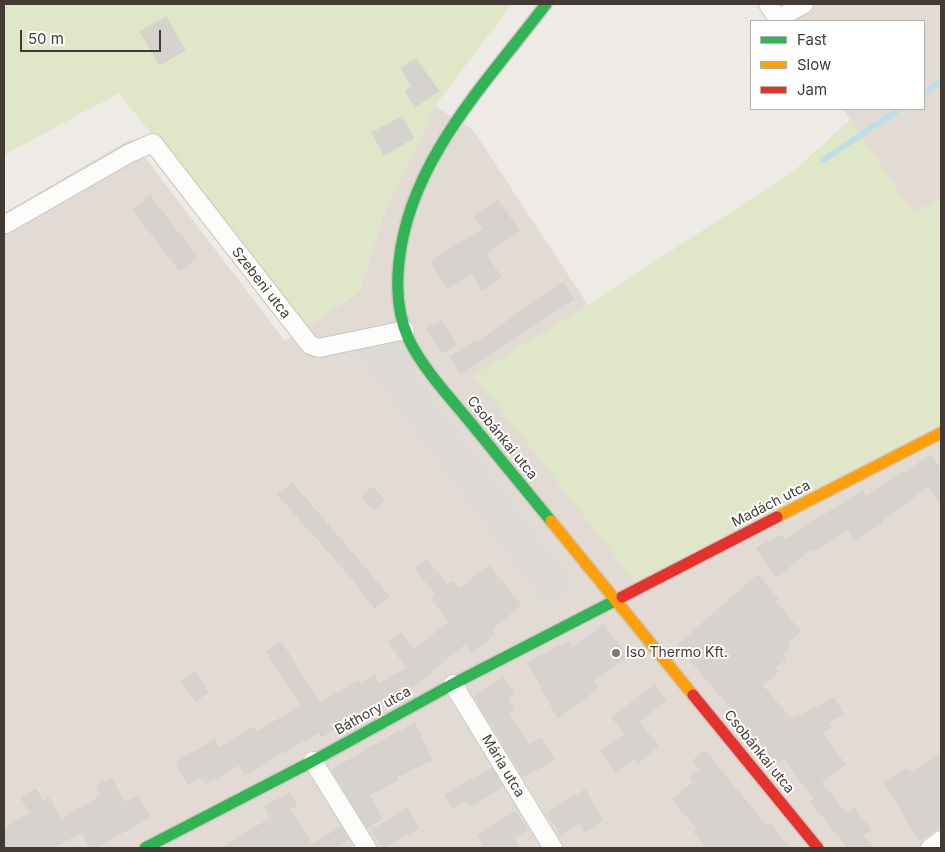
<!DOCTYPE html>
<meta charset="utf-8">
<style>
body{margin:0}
#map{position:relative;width:945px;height:852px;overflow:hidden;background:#eeebe7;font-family:Inter,sans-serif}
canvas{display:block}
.frame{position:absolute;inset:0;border:5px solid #433a34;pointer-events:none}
.legend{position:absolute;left:750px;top:20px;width:175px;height:90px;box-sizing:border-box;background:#fff;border:1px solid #b4b0ae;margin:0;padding:6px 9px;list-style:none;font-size:15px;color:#433a34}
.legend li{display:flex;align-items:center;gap:10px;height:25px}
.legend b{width:25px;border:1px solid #b4b0ae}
.scale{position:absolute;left:20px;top:30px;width:141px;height:22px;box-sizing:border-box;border:2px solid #433a34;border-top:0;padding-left:6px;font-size:15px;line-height:18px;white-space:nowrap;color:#433a34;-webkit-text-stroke:4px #fff;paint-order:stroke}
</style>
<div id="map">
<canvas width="945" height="852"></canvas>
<div class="frame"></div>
<ul class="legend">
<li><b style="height:6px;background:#30b455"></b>Fast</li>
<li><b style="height:6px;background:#ff9f0a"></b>Slow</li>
<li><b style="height:6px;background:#e5322d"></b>Jam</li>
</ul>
<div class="scale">50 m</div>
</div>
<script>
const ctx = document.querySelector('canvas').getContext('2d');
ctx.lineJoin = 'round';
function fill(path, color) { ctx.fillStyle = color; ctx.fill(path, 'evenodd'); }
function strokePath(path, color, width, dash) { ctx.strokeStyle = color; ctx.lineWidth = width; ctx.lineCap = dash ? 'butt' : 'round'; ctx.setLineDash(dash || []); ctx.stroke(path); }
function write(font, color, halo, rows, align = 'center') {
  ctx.font = font + ' Inter,sans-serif'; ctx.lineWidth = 4; ctx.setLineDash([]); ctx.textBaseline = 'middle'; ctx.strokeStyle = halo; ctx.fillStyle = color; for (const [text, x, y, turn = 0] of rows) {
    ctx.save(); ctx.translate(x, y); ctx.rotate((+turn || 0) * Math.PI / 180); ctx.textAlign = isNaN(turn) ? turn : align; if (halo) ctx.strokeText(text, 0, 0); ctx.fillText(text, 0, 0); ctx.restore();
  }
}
fill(new Path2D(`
 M775,4h166v844h-937v-635l127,-74 154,202 74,-49 26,-81 50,-105 38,24 115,175 205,-133 57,-52 -7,-11h81v-88h-138z`), '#e2dbd4');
fill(new Path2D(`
 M4,4h508l-77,102 -50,105 -26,81 -55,37 -185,-236 -115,62z
 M850,120l63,93 28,-16v228l-305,158 -162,-208 114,-70 205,-133z`), '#e0e7c8');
fill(new Path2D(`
 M395,332l23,47 152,197 -3,16 -16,12 -12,-4 -194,-258z`), '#dddad7');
strokePath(new Path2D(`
 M924,93l17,-12
 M823,160l77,-51`), '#b9dfea', 5.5);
const building = new Path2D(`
 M166,17l19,33 -25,15 -20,-33z
 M416,59l23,32 -24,16 -10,-16 7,-5 -11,-17z
 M402,117l12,21 -30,17 -12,-22z
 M150,196l47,61 -17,14 -47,-61z
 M498,200l21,31 -33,23 15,23 -19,13 -11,-17 -24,15 -16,-27 52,-32 -8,-13z
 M563,283l11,16 -114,74 -10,-16 24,-16 1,2z
 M441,321l15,24 -14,8 -15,-24z
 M931,455l10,16v34l-12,-19 -48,34 1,2 -27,18 -7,-11 -36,23 -2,-3 -33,28 -21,-29 25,-13 4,5 77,-49 4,6 37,-26 1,2z
 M292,483l76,88 21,26 -14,11 -31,-39 -66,-74z
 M373,487l12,13 -11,10 -12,-13z
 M427,560l20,25 6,-4 6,8 30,-23 32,39 -30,25 4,4 -23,18 -6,-9 -36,29 1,2 -38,25 -49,21 1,3 -24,14 -2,-5 -36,21 -1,-1 -37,23 -6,-10 -33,19 -4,-7 -14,7 -12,-22 39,-22 4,9 35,-22 3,5 45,-27 -35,-53 14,-10 39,61 38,-22 2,2 15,-7 3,9 29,-17 -19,-26 13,-9 13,17 35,-28 -18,-24 4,-4 -19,-25z
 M758,575l20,24 -3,2 25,30 -13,12 3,4 -8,7 4,5 -12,9 4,4 -16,13 30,35 42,-22 9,16 -15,8 3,6 -10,5 24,31 -24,18 25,32 8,-6 17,22 -8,6 10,12h-25l-37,-46 3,-3 -30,-41 -7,5 -99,-118z
 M604,625l23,31 -34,25 5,7 -40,30 -30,-56 41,-21 4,7z
 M195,672l13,20 -12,9 -14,-20z
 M504,678l10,16 -7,4 7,12 -5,3 19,32 13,-7 13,22 -31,17 -49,-81z
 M655,686l11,15 -27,20 19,26 -21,15 -3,-4 -18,14 -15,-21 24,-16 -13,-18z
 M415,724l17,36 -36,17 2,3 -29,15 13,24 -15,9 -35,-58 60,-35z
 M705,751l62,76 3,-3 20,24h-83l-13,-16 3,-3 -25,-30 22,-17 -4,-5 10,-8 -7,-8z
 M941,754v72l-22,14 -34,-57 22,-14 3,4z
 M492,768l11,19 -34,19 -3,-5 -13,7 -8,-13z
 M111,778l14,25 12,-7 13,21 -56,31h-3l-10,-16 -29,16h-48v-19l26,-16 -9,-15 15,-9 7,13 6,-4 12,22 41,-25 -5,-9z
 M585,790l18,30 -18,11 -5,-8 -20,11 -12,-21z
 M290,793l7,12 -7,4 22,36 29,-18 8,12 -15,9h-113l50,-30 -6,-11z
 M408,809l11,19 -36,20 -11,-18z
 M516,812l11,18 -14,8 6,10h-34l-7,-13z`);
fill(building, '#d6d2ce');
strokePath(building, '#d6d1cd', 1);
const street = new Path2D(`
 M768,4l8,12 5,1 23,-13
 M6,224l124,-71 23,-10 157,202 9,3 86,-18
 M453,684l100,164
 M313,761l54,87
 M930,848l11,-8`);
const fast = new Path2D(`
 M546,4c-59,78 -137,157 -147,258 -3,26 -1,54 10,78 14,28 36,52 56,76 29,35 57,70 86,105
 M145,848l168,-87 140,-77 169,-87`);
const slow = new Path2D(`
 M777,517l164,-84
 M551,521l142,174`);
const jam = new Path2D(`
 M622,597l155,-80
 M693,695l125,153`);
strokePath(street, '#cac7c3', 20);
strokePath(fast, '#cec8c0', 14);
strokePath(slow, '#cec8c0', 14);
strokePath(jam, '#cec8c0', 14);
strokePath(street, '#fcfcfb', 18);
strokePath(fast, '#30b455', 11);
strokePath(slow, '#ff9f0a', 11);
strokePath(jam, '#e5322d', 11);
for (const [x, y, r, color] of [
 [616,653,5,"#7f7873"]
]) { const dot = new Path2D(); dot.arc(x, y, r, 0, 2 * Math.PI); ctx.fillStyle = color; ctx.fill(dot); strokePath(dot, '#fff', 2); }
write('14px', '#433a34', '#fff', [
 ["Szebeni utca",261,283,52],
 ["Csobánkai utca",502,438,51],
 ["Madách utca",771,504,-27],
 ["Báthory utca",373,711,-29],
 ["Csobánkai utca",759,752,51],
 ["Mária utca",503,766,59]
]);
write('14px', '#433a34', '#fff', [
 ["Iso Thermo Kft.",626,653]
], 'left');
</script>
